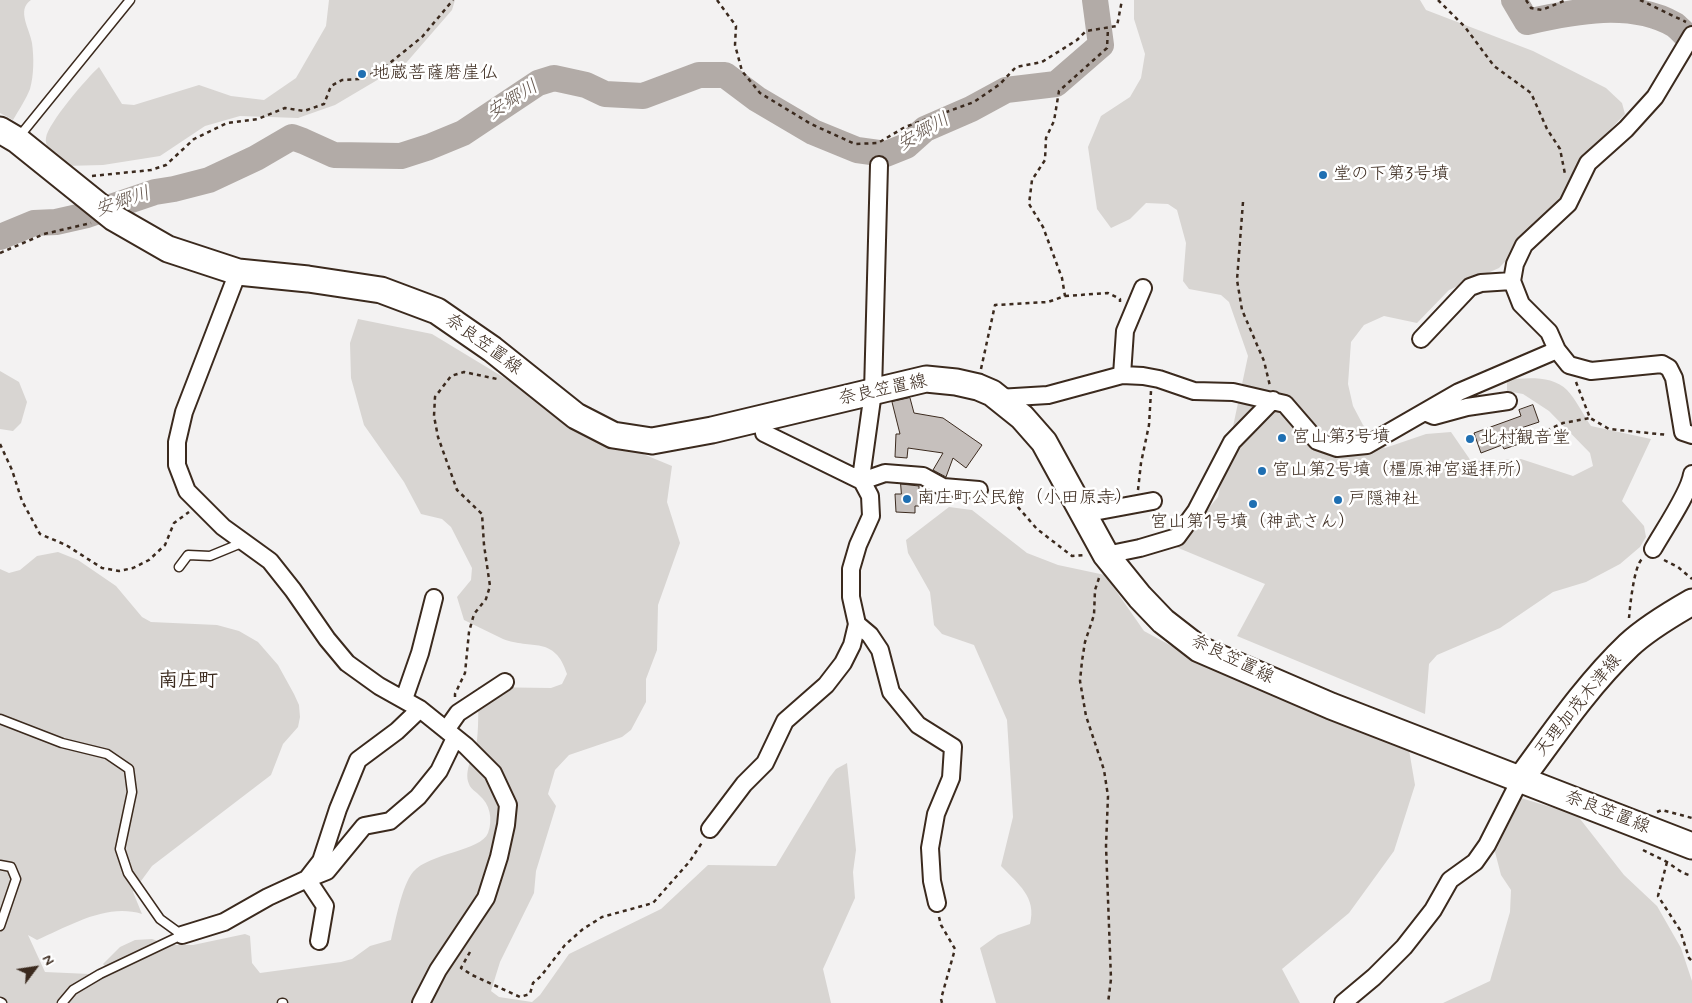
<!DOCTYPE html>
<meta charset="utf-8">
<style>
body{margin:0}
#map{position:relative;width:1692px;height:1003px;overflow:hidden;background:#f3f2f2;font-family:Mynerve,sans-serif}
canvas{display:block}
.north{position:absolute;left:10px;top:943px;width:50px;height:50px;-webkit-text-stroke:4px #fff;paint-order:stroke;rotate:59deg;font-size:14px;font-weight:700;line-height:20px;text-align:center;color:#3b2a1e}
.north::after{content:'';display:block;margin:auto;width:18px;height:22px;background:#3b2a1e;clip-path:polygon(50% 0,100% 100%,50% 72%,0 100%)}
</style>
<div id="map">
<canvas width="1692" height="1003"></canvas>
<div class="north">N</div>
</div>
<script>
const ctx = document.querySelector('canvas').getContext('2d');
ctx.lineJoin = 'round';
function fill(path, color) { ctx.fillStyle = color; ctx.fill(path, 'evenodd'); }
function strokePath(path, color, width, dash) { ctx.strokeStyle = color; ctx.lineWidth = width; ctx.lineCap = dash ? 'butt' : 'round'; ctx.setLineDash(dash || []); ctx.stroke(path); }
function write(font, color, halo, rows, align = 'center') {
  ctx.font = font + ' Mynerve,"Klee One",sans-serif'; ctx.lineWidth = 5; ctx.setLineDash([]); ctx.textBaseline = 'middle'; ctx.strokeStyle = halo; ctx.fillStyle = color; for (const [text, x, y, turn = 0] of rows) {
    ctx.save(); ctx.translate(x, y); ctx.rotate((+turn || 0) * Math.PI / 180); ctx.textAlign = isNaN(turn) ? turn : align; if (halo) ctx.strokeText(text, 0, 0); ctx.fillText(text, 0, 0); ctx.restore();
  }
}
fill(new Path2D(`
 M0,0h31c-15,10 -1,29 1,43 2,14 2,32 -2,46 -4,10 -11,21 -17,31l-13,-7z
 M329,0h126l-3,10 -46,53 -71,42 -37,13 -58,-2 -35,10 -45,30 -57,9 -39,1c-6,-7 -20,-17 -18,-28 2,-15 41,-60 53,-71l23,37 12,1 65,-20 32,11 33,4 32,-22 30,-52z
 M1134,0h286l6,10 107,41 73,37 16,15 3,11 -46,48 -19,43 -61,63 -50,22 -32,33 -33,-7 -20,9 -13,17 -3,42 5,22 10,19 22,23 41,-14 25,-2 20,29 50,-2 52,17 20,-10 -3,-13 -41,-42 -26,-17 -16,-3v-11c18,-2 45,-5 60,10 8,8 17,26 24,36l60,13 -29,62 22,25 2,11 -6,10 -20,17 -34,18 -33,10 -53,36 -63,27 -8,9 -4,50 -188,-78 28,-52 -89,-37 42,-50 30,-141 -19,-54 -8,-7 -32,-6 -6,-8 3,-38 -9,-33 -9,-6 -22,-1 -16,16 -19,9 -14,-19 -9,-62 13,-31 29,-19 11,-19 4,-24 -11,-35z
 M358,319l74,15 170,103 70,29 -5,36 13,41 -22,62 -1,45 -11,29v23l-15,28 -9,7 -53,18 -14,15 -7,24 8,12 -20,65 -2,22 -34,69 -9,29 8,6 33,5 8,-7 29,-41 92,-45 47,-44 68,1 53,-88 7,-9 11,-6 9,87 -3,22 2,26 -32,71 8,34h-831v-434l9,4 11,-3 17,-14 21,-4 20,8 38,26 26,31 9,5 66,3 22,6 19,11 20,23 16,29 5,11 1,12 -2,10 -15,17 -12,31 -119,91 -19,26 9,22c-36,-11 -72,12 -105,26l-9,-5 17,37 67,3 -9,-11 17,-17 15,-7 17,-1 17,6h24l52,-11 5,2 2,27 8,10 81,-11 11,-3 18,-13 21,-6c4,-17 11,-55 22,-68 16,-19 68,-21 75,-39 5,-14 2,-29 -9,-38 -3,-3 -9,-7 -10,-11 -6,-14 6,-30 8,-44 2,-17 1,-36 1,-53l73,1 11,-4 5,-10c-12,-39 -36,-24 -64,-35 -13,-6 -26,-13 -39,-19l-7,-23 14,-17 1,-12 -21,-41 -9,-8 -21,-5 -17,-32 -40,-57 -13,-47 -1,-35z
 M0,371l19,11 8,20 -6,21 -8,8 -13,-2z
 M949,507l23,3 55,43 31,12 47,10 39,56 46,25 218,88 7,41 -21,66 -45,62 -67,56 18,34h-304l-16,-55 18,-13 32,-11c7,-27 -12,-40 -29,-58l12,-49 -6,-97 -33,-75 -32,-11 -8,-9 -4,-33 -22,-39 -2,-13z
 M1521,798l56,17 47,60 33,31 24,42 11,33v22h-249l47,-22 20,-69 1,-22 -10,-15 -6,-23z`), '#d8d5d2');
strokePath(new Path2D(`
 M1514,0l13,22c48,-11 105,-22 148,3 6,5 11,11 17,16
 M0,237l34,-14 22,-1 31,-7 68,-23 19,-3 35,-9 47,-22 36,-21 11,4 31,14 67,1 28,-9 34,-14 75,-50 16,-5 32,7 19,9 38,2 56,-21h26l32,24 56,33 44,18 29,4 20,-8 19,-17 46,-20 35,-19 50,-6 45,-39 -6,-45`), '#b2aba7', 26);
const building = new Path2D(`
 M910,398l4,15 29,5 39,27 -16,23 -13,-10 -7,19 -13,-7 10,-17 -35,-5 -1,10 -12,-1 1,-23h4l-8,-32z
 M1533,405l6,17 -24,8 4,14 -15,5 -2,-4 -21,8 -7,-20 47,-17 -2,-6z
 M901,484l18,2v20h-4v7l-19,-1 -1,-18h6z`);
fill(building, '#c6c0bd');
strokePath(building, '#3b2a1e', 1);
const lane = new Path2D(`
 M18,138l112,-138
 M179,567l9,-12 22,1 34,-14
 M0,719l62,24 45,11 22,15 3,23 -12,57 8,24 32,46 22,16 -82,39 -27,16 -11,13
 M0,865l11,2 5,12 -16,47
 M0,1002l2,1
 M282,1003h1`);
const street = new Path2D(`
 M1692,35l-37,62 -29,32 -38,34 -20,41 -44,41 -9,19 -3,17 9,23 28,28 8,18 12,15 22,6 71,-7 7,4 5,10 9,54 9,3
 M238,272l-54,140 -7,30v23l10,26 36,36 47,34 23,29 34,49 20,24 32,23 41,23 46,37 27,27 15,32 -2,20 -7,32 -13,41 -48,72 -17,33
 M1421,339l49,-52 11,-4 31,-2
 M1122,375l3,-44 18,-43
 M998,398l50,-3 74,-20 21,1 16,3 35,12 39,1 52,12 32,37 20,7 30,-3 92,-53 98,-42
 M1427,413l7,3 33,-9 41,-6
 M762,418l2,15 98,48 23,-8 38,3 20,11 36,3
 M1083,514l70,-13
 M1653,549c10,-18 37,-57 39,-75
 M1106,555l34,-7 37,-11 19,-26 36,-69 41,-42
 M857,624l13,11 10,15 11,42 27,33 35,22 -2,31 -15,36 -6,34 2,33 5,22
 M404,699l16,-46 14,-55
 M446,730l12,-17 47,-31
 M710,829l34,-45 21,-21 20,-42 41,-36 17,-22 9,-18 5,-21 -6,-27v-28l7,-24 13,-29 -1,-20 -8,-15v-10l11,-79 6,-227
 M182,935l42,-13 44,-25 39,-18 14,-18 17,-52 20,-49 39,-29 23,-22
 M319,941l6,-35 -18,-27 20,-8 37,-45 26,-5 28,-24 21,-26 16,-33
 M1343,1003l31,-26 30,-30 29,-37 17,-30 25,-18 12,-17 33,-65`);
const primary = new Path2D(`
 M0,130l17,10 97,78 54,31 70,23 70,7 73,11 56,21 55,38 84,67 37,19 39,6 60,-11 214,-51 30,3 22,5 14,6 30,24 22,25 62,113 34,42 23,24 36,28 132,57 361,140
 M1520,780c34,-46 67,-95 109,-135 17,-16 42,-31 63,-43`);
strokePath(lane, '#3b2a1e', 11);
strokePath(street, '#3b2a1e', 20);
strokePath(primary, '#3b2a1e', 29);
strokePath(new Path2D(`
 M717,0l19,26 -1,19 7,26 18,22 51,31 44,20 23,-1 27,-16 69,-25 26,-18 16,-17 26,-5 35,-22 9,-9 31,-5 5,-26
 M1438,0l27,27 29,39 37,27 16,36 13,20 5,25
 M1526,0l5,8 11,2 24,-10
 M1640,0l46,22
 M92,176l59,-6 15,-5 28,-26 33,-16 31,-4 27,-11 19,3 20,-7 7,-18 11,-6 18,-1 21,-9 41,-33 31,-37
 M1243,202l-6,78 5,30 22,51 6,25
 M0,253l44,-19 47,-11
 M1065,296l43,-3 12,6v3
 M981,369l14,-64 53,-3 17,-6 -3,-18 -19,-51 -14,-23 3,-24 13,-20 1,-22 8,-17 5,-30 48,-43 1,-20
 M1576,382l14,36 19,11 59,6
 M1532,437l31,-14 27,-5
 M0,444l12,26 10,31 18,33 26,11 36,23 17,3 14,-3 16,-8 16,-15 9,-22 15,-11
 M1138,490l3,-27 8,-38 2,-34
 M993,491h11l33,38 35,27 12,-1
 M1664,560l14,7 14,12
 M1099,578l-4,12 -1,25 -9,27 -3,19 -2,20 6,35 18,54 4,26 -2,50 5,133 -3,24
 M1629,618c1,-12 5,-52 13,-59
 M455,697v-3l10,-21 4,-41 5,-18 12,-15 4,-13 -6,-41 -2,-31 -25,-24 -19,-53 -4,-21 1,-19 16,-21 13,-4 33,7
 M1657,812l5,-2 30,8
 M1643,850l24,12 16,11 9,3
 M1667,862l-9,34 22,34 9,28 3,3
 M939,917l2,8 14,24 -14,50 1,4
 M470,952l-9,16 11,7 48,22 10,-3 3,-11 8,-7 24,-31 18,-16 19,-12 51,-14 37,-42 13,-20`), '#3b2a1e', 2.5, [4, 4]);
strokePath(lane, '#fff', 8);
strokePath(street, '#fff', 16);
strokePath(primary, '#fff', 25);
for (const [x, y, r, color] of [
 [362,74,5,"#1f6fb2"],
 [1323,175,5,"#1f6fb2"],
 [1282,438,5,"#1f6fb2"],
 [1470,439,5,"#1f6fb2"],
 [1262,471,5,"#1f6fb2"],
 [907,499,5,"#1f6fb2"],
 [1338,500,5,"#1f6fb2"],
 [1253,504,5,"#1f6fb2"]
]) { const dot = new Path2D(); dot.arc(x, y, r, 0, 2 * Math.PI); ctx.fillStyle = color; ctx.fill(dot); strokePath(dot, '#fff', 2); }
write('18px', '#3b2a1e', '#fff', [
 ["地蔵菩薩磨崖仏",372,74],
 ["堂の下第3号墳",1333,175],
 ["宮山第3号墳",1292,438],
 ["北村観音堂",1480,439],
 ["宮山第2号墳（橿原神宮遥拝所）",1272,471],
 ["南庄町公民館（小田原寺）",917,499],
 ["戸隠神社",1348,500],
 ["宮山第1号墳（神武さん）",1253,523,"center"]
], 'left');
write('18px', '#3b2a1e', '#fff', [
 ["奈良笠置線",483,345,36],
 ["奈良笠置線",883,391,-12],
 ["奈良笠置線",1232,660,26],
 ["天理加茂木津線",1579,706,-51],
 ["奈良笠置線",1607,813,21]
]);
write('italic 19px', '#65574e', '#fff', [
 ["安郷川",513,101,-32],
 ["安郷川",924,133,-30],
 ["安郷川",123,203,-19]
]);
write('bold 20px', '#3b2a1e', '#fff', [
 ["南庄町",188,682]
]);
</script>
